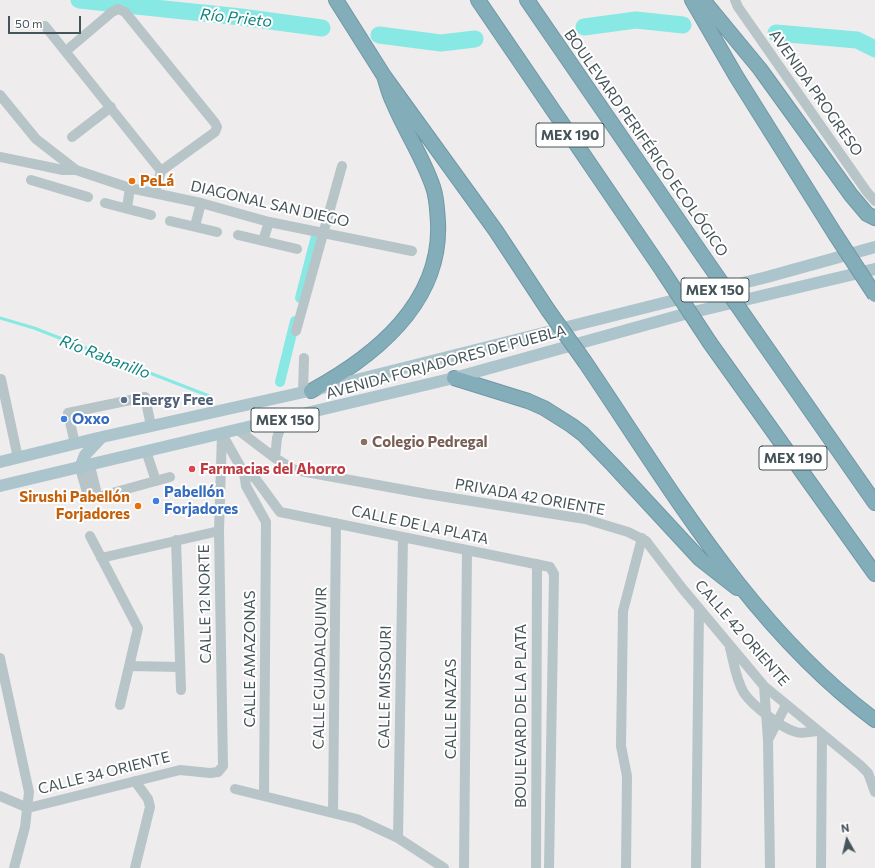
<!DOCTYPE html>
<meta charset="utf-8">
<style>
body{margin:0}
#map{position:relative;width:875px;height:868px;overflow:hidden;background:#efeced;font-family:Commissioner,sans-serif}
canvas{display:block}
.north{position:absolute;left:827px;top:820px;width:40px;height:40px;-webkit-text-stroke:3px #fff;paint-order:stroke;rotate:352deg;font-size:11px;font-weight:700;line-height:16px;text-align:center;color:#455459}
.north::after{content:'';display:block;margin:auto;width:14px;height:18px;background:#455459;clip-path:polygon(50% 0,100% 100%,50% 72%,0 100%)}
.scale{position:absolute;left:8px;top:16px;width:73px;height:18px;box-sizing:border-box;border:2px solid #455459;border-top:0;padding-left:5px;font-size:12px;line-height:14px;white-space:nowrap;color:#455459;-webkit-text-stroke:3px #fff;paint-order:stroke}
</style>
<div id="map">
<canvas width="875" height="868"></canvas>
<div class="north">N</div>
<div class="scale">50 m</div>
</div>
<script>
const ctx = document.querySelector('canvas').getContext('2d');
ctx.lineJoin = 'round';
function strokePath(path, color, width, dash) { ctx.strokeStyle = color; ctx.lineWidth = width; ctx.lineCap = dash ? 'butt' : 'round'; ctx.setLineDash(dash || []); ctx.stroke(path); }
function write(font, color, halo, rows, align = 'center') {
  ctx.font = font + ' Commissioner,sans-serif'; ctx.lineWidth = 4; ctx.setLineDash([]); ctx.textBaseline = 'middle'; ctx.strokeStyle = halo; ctx.fillStyle = color; for (const [text, x, y, turn = 0] of rows) {
    ctx.save(); ctx.translate(x, y); ctx.rotate((+turn || 0) * Math.PI / 180); ctx.textAlign = isNaN(turn) ? turn : align; if (halo) ctx.strokeText(text, 0, 0); ctx.fillText(text, 0, 0); ctx.restore();
  }
}
strokePath(new Path2D(`
 M0,318l34,10 175,68`), '#88e9e4', 3);
strokePath(new Path2D(`
 M300,298l16,-62
 M280,382l15,-61`), '#88e9e4', 10);
strokePath(new Path2D(`
 M79,0l162,17 81,11
 M584,27l52,-7 47,5
 M776,33l81,7 18,9
 M379,35l62,8 34,-4`), '#88e9e4', 17);
const highway = new Path2D(`
 M336,0l48,76 112,155 52,79
 M478,0l184,270
 M527,0l176,256
 M692,0l44,76 99,158
 M703,0l57,69 91,126 16,19 8,4
 M755,331l120,172
 M710,343l165,231
 M585,362c86,127 166,266 290,358
 M454,378l74,23 16,7 27,17 12,9 30,31 87,94 37,29
 M311,391c64,-35 131,-88 127,-169 -1,-12 -1,-24 -5,-35 -10,-30 -28,-56 -40,-85 -4,-8 -6,-17 -9,-26`);
strokePath(highway, '#7098a6', 16);
strokePath(new Path2D(`
 M735,0l3,7 129,185 8,9
 M45,26l116,145 -6,22
 M66,51l46,-39 6,-3 7,3 90,111 2,4 -2,5 -54,39
 M0,95l36,44 40,31
 M72,137l39,-30
 M0,157l63,13h13l54,18 71,15 68,19 143,29
 M31,180l57,17
 M105,203l46,12
 M127,208l3,-20
 M170,221l47,11
 M195,226l6,-23
 M238,235l59,14
 M263,241l6,-19
 M296,331l46,-165
 M1,379l17,79
 M303,393l1,-35
 M238,430l37,28 20,12 132,24 158,25 43,13 18,9 36,47 82,98 96,79 8,8 7,19
 M222,434l22,39 2,13 20,36 -2,274
 M75,444l-7,-31 77,-16 6,29
 M146,451l10,30
 M275,458l2,-20 6,-18
 M80,468l7,24 7,6 2,-8 -6,-24
 M244,473l11,5 25,34
 M94,498l76,-21
 M280,512l270,55 4,7 -5,294
 M90,536l48,92 -18,77
 M176,540l5,150
 M101,558l118,-27
 M730,648c4,15 6,32 14,45 8,12 37,35 52,39 7,2 14,0 21,-1
 M0,658l29,134 -4,35 -11,41
 M130,666l49,1
 M764,686l4,54 2,128
 M768,740l18,-35
 M235,789l122,30 41,19 46,30
 M0,796l28,12 152,-38 30,3 8,-1 5,-6 -4,-235 3,-97
 M333,813l3,-290
 M398,838l5,-301
 M135,868l15,-61 -2,-8 -13,-18
 M464,868l3,-318
 M536,868l1,-304
 M626,868l1,-92 -6,-30 2,-135 19,-73
 M696,868l3,-260
 M821,868l1,-134`), '#b7c5c9', 10);
strokePath(new Path2D(`
 M0,462l102,-25 238,-53 427,-107 108,-30
 M80,468l5,-13 17,-18
 M0,486l454,-108 227,-63 194,-46`), '#acc4cb', 12);
strokePath(highway, '#84adba', 14);
const highwayBridge = new Path2D(`
 M835,234l40,61
 M703,256l52,75
 M662,270l48,73
 M548,310l37,52`);
strokePath(highwayBridge, '#7098a6', 16, []);
strokePath(highwayBridge, '#84adba', 14);
for (const [x, y, r, color] of [
 [132,181,4,"#e8710a"],
 [124,400,4,"#5c6f8a"],
 [64,419,4,"#3f7fe0"],
 [364,442,4,"#8d6e63"],
 [192,469,4,"#e0444e"],
 [156,501,4,"#3f7fe0"],
 [138,506,4,"#e8710a"]
]) { const dot = new Path2D(); dot.arc(x, y, r, 0, 2 * Math.PI); ctx.fillStyle = color; ctx.fill(dot); strokePath(dot, '#fff', 1.5); }
for (const [x, y, w] of [
 [570,135,68],
 [715,290,68],
 [285,420,68],
 [793,458,68]
]) { const box = new Path2D(); box.roundRect(x - w / 2, y - 12, w, 24, 3); ctx.fillStyle = '#fff'; ctx.fill(box); strokePath(box, '#455459', 1); }
write('bold 14px', '#455459', null, [
 ["MEX 190",570,135],
 ["MEX 150",715,290],
 ["MEX 150",285,420],
 ["MEX 190",793,458]
]);
write('15px', '#455459', '#fff', [
 ["AVENIDA PROGRESO",816,93,55],
 ["BOULEVARD PERIFÉRICO ECOLÓGICO",646,143,55],
 ["DIAGONAL SAN DIEGO",270,204,13],
 ["AVENIDA FORJADORES DE PUEBLA",446,362,-15],
 ["PRIVADA 42 ORIENTE",530,497,10],
 ["CALLE DE LA PLATA",420,525,12],
 ["CALLE 12 NORTE",205,604,-91],
 ["CALLE 42 ORIENTE",742,633,49],
 ["CALLE AMAZONAS",250,659,-90],
 ["CALLE GUADALQUIVIR",320,668,-89],
 ["CALLE MISSOURI",385,687,-89],
 ["CALLE NAZAS",451,709,-90],
 ["BOULEVARD DE LA PLATA",521,716,-90],
 ["CALLE 34 ORIENTE",104,773,-14]
]);
write('bold 15px', '#c56008', '#fff', [
 ["PeLá",140,181],
 ["Sirushi Pabellón",130,497,"right"],
 ["Forjadores",130,514,"right"]
], 'left');
write('bold 15px', '#4e5e75', '#fff', [
 ["Energy Free",132,400]
], 'left');
write('bold 15px', '#366cbe', '#fff', [
 ["Oxxo",72,419],
 ["Pabellón",164,492],
 ["Forjadores",164,509]
], 'left');
write('bold 15px', '#785e54', '#fff', [
 ["Colegio Pedregal",372,442]
], 'left');
write('bold 15px', '#be3a42', '#fff', [
 ["Farmacias del Ahorro",200,469]
], 'left');
write('italic 16px', '#0f847f', '#fff', [
 ["Río Prieto",236,18,6],
 ["Río Rabanillo",105,357,21]
]);
</script>
